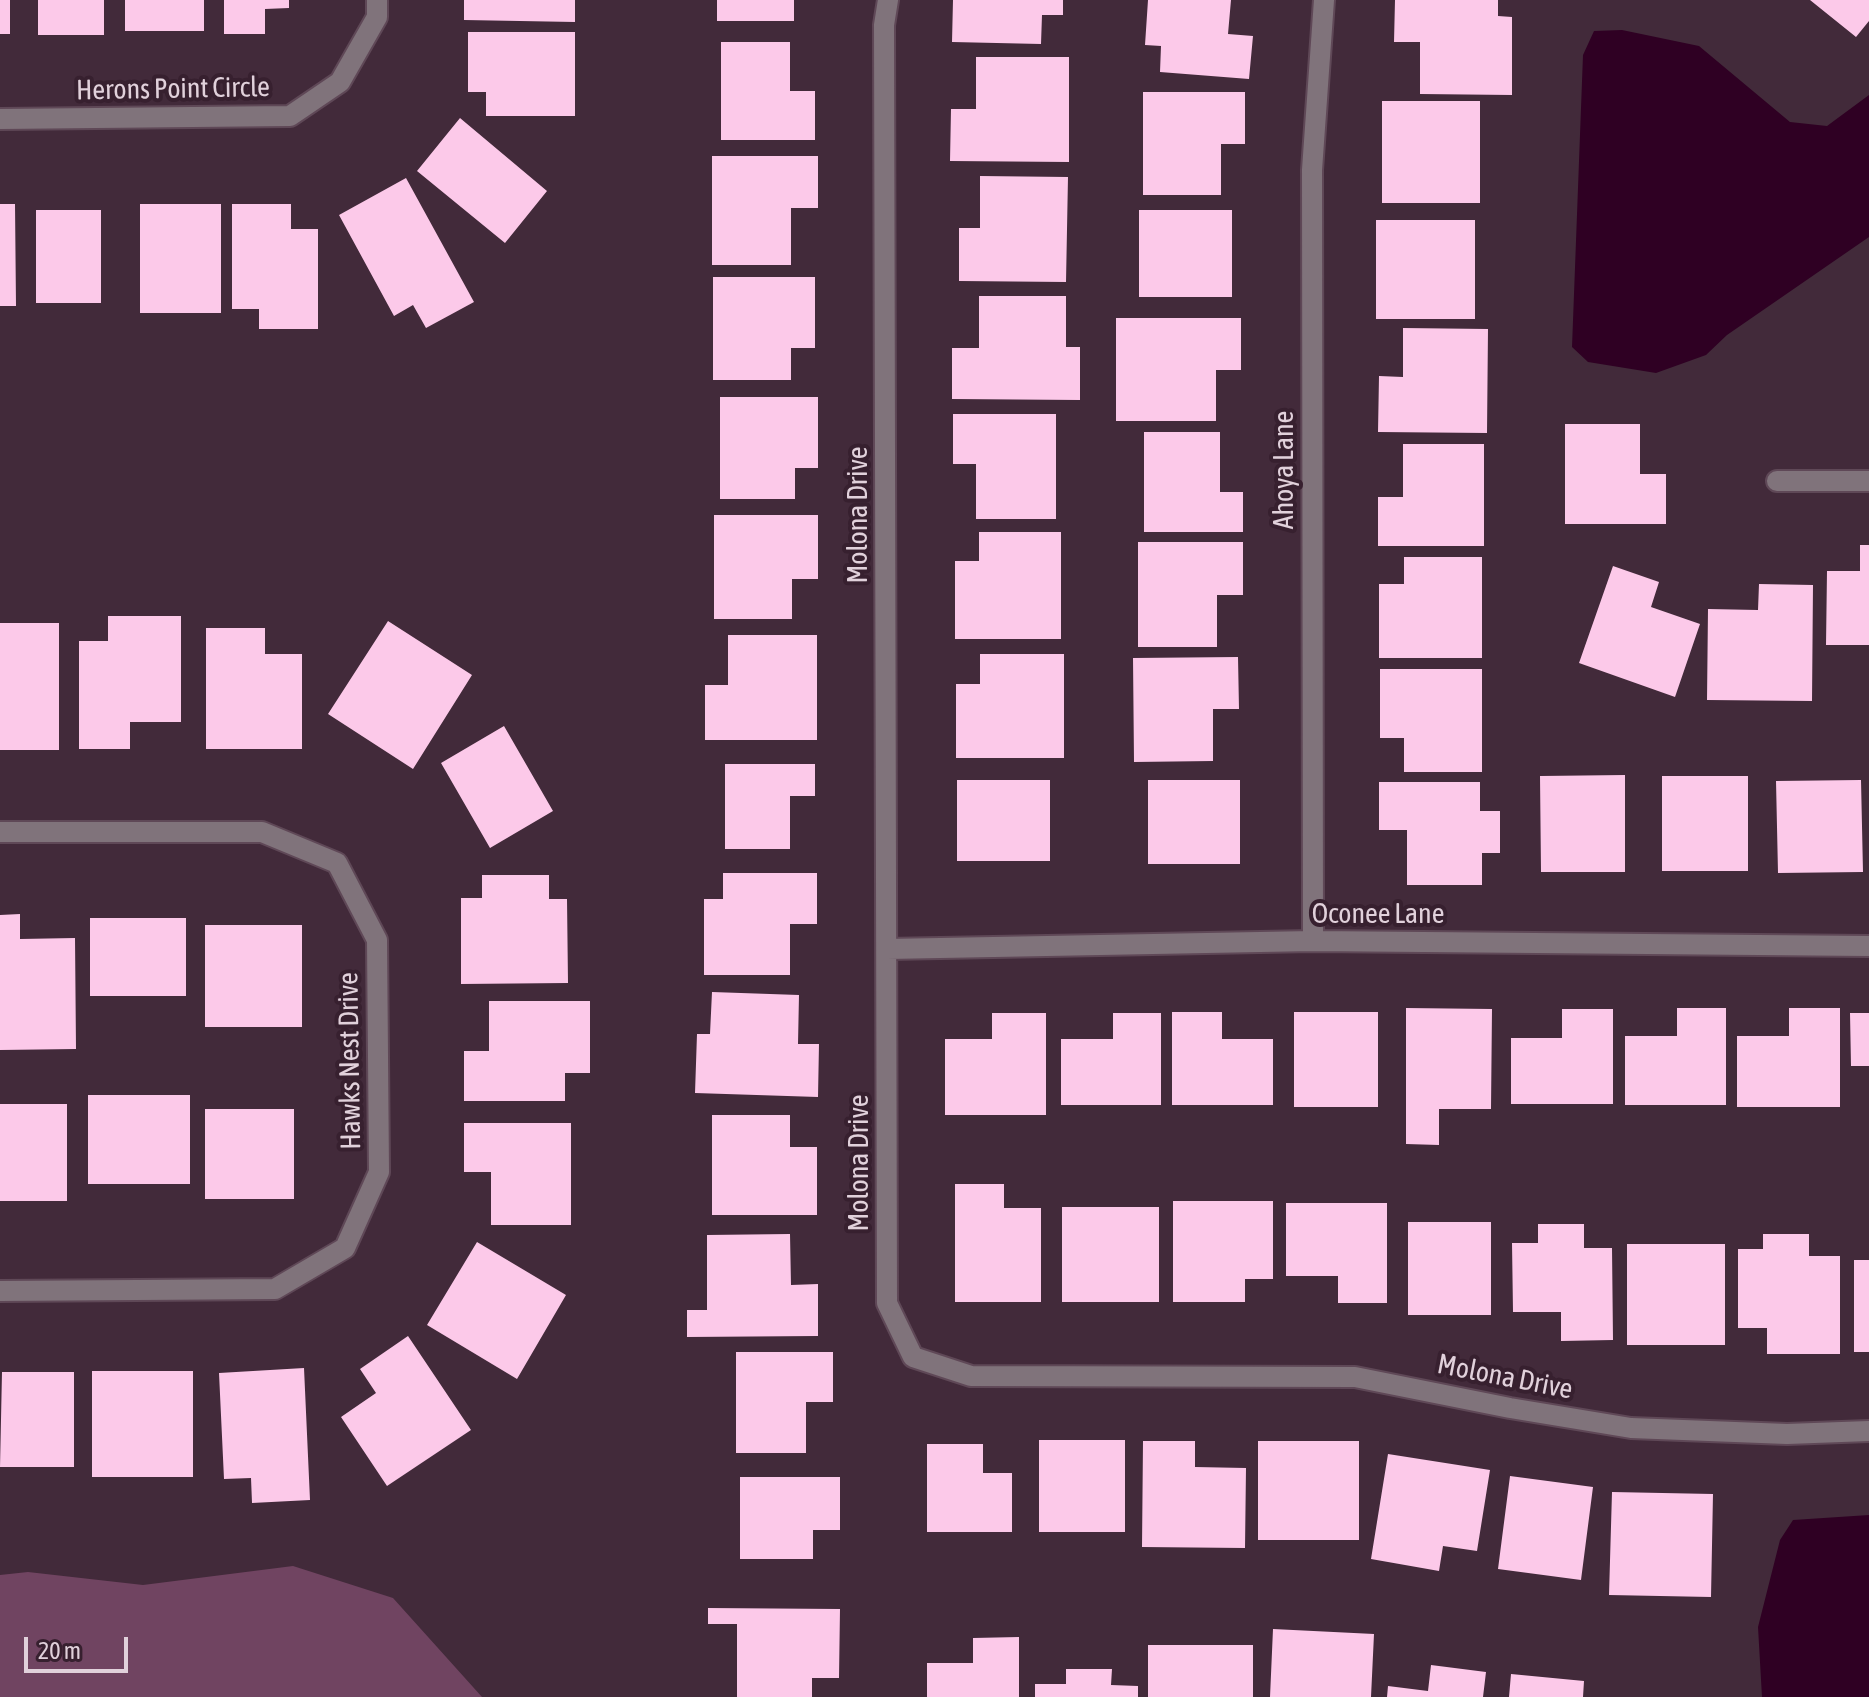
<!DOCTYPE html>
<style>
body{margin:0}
#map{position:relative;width:1869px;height:1697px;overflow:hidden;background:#422a3a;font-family:"Asap Condensed",sans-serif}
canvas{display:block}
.scale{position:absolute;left:24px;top:1637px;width:104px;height:36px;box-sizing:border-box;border:4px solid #e1d1db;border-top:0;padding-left:10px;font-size:24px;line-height:28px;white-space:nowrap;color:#e1d1db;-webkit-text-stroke:6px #37202f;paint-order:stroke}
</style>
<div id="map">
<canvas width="1869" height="1697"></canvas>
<div class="scale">20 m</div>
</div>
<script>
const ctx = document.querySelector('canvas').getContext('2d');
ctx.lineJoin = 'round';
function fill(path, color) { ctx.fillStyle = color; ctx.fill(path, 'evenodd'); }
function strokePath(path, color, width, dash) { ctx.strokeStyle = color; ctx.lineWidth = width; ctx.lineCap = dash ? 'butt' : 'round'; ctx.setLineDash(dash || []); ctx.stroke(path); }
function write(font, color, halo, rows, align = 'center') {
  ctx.font = font + ' "Asap Condensed",sans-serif'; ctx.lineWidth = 8; ctx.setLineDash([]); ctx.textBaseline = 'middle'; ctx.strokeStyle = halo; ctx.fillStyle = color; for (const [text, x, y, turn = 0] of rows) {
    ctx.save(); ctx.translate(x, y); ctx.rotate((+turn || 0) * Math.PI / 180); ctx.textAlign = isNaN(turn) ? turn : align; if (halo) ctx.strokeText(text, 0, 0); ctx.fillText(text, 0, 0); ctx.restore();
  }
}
fill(new Path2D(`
 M293,1566l100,32 89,99h-482v-122l28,-3 115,13z`), '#704461');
fill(new Path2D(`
 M1622,30l77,16 91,76 37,4 42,-31v142l-142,98 -21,20 -50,18 -68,-11 -16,-15 11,-292 11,-24z
 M1869,1515v182h-107l-4,-70 22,-87 13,-20z`), '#2f0023');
fill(new Path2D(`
 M0,0h10v34h-10z
 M38,0h66v35h-66z
 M125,0h79v31h-79z
 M224,0h65v8l-24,1v25h-41z
 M464,0h111v22l-111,-2z
 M717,0h77v21h-77z
 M953,0h110v15h-21l-1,29 -89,-2z
 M1148,0h83l-3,34 25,2 -4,43 -89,-7 1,-26 -16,-1z
 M1395,0h103v16l14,1v78l-92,-1v-52h-26z
 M1810,0h59v21l-13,16z
 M468,32h107v84h-89v-24h-18z
 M721,42h69v49h25v49h-94z
 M976,57h93v105l-119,-1 1,-52h25z
 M1143,92h102v52h-24v51h-78z
 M1382,101h98v102h-98z
 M460,118l87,73 -42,52 -88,-72z
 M712,156h106v52h-27v57h-79z
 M980,176l88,1 -2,105 -107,-1v-53h21z
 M406,178l68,124 -48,26 -13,-23 -19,11 -55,-101z
 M0,204h15l1,102h-16z
 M140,204h81v109h-81z
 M232,204h59v25h27v100h-59v-20h-27z
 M36,210h65v93h-65z
 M1139,210h93v87h-93z
 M1376,220h99v99h-99z
 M713,277h102v71h-24v32h-78z
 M979,296h87v51h14v53l-128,-1v-51h27z
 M1116,318h125v52h-25v51h-100z
 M1403,328l85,1 -1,104 -109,-1 1,-56 24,1z
 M720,397h98v71h-23v31h-75z
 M953,414h103v105h-80v-55h-23z
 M1565,424h75v50h26v50h-101z
 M1144,432h76v60h23v40h-99z
 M1403,444h81v102h-106v-49h25z
 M714,515h104v64h-26v40h-78z
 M979,532h82v107h-106v-78h24z
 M1138,542h105v53h-26v52h-79z
 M1860,545h9v100h-43l1,-74h33z
 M1404,557h78v101h-103v-74h25z
 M1613,566l46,16 -8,25 49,17 -25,73 -96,-34z
 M1759,584l54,1 -1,116 -105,-1 1,-91 50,1z
 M108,616h73v106h-51v27h-51v-108h29z
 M388,621l84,54 -59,94 -85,-55z
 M0,623h59v127h-59z
 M206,628h59v26h37v95h-96z
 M728,635h89v105h-112v-55h23z
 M980,654h84v104h-108v-74h24z
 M1238,657l1,52h-26v52l-79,1 -1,-104z
 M1380,669h102v103h-78v-34h-24z
 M504,726l49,85 -63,37 -49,-85z
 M725,764h90v32h-25v53h-65z
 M1625,775v97h-84l-1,-96z
 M1662,776h86v95h-86z
 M957,780h93v81h-93z
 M1148,780h92v84h-92z
 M1861,780l2,92 -85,1 -2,-92z
 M1379,782h101v29h20v42h-18v32h-75v-55h-28z
 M723,873h94v51h-27v51h-86v-76h19z
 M482,875h67v24h18l1,84 -107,1v-86h21z
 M20,914v25l55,-1 1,111 -76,1v-135z
 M90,918h96v78h-96z
 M205,925h97v102h-97z
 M712,992l87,3 -1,49h21l-1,53 -123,-4 2,-59h13z
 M489,1001h101v72h-25v28h-101v-50h25z
 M1406,1008l86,1 -1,100h-52v36l-33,-1z
 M1677,1008h49v97h-101v-69h52z
 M1789,1008h51v99h-103v-71h52z
 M1562,1009h51v95h-102v-66h51z
 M1172,1012h50v27h51v66h-101z
 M1294,1012h84v95h-84z
 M992,1013h54v102h-101v-76h47z
 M1113,1013h48v92h-100v-66h52z
 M1850,1013h19v53h-18z
 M88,1095h102v89h-102z
 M0,1104h67v97h-67z
 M205,1109h89v90h-89z
 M712,1115h78v32h27v68h-105z
 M464,1123h107v102h-80v-53h-27z
 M955,1184h49v24h37v94h-86z
 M1173,1201h100v78h-28v23h-72z
 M1286,1203h101v100h-49v-27h-52z
 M1062,1207h97v95h-97z
 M1408,1222h83v93h-83z
 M1538,1224h46v24h28l1,92 -52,1v-29h-48l-1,-69h26z
 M790,1234l1,51 27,-1v52l-131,1v-27h20v-75z
 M1763,1234h46v22h31v98h-73v-26h-29v-79h25z
 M477,1242l89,53 -49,84 -90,-54z
 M1627,1244h98v101h-98z
 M1854,1260h15v92h-15z
 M408,1336l63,94 -84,56 -46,-69 35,-24 -16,-24z
 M736,1352h97v50h-27v51h-70z
 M304,1368l6,132 -58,3 -1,-25 -27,1 -5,-106z
 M92,1371h101v106h-101z
 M2,1372h72v95h-74z
 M1039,1440h86v92h-86z
 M1143,1441h52v26l51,1 -1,80 -103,-1z
 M1258,1441h101v99h-101z
 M927,1444h56v29h29v59h-85z
 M1388,1454l102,16 -13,81 -34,-5 -4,25 -68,-12z
 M1510,1476l83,11 -12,93 -83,-11z
 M740,1477h100v53h-27v29h-73z
 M1612,1492l101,2 -2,103 -102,-2z
 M708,1608l132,1 -1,69h-27v19h-75v-73h-29z
 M1273,1629l101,5 -3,63h-101z
 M1019,1637v60h-92v-34h46v-25z
 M1148,1645h105v52h-105z
 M1431,1665l55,7 -3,25h-96l1,-11 40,5z
 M1066,1669h46l-1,16 27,1v11h-103v-13h31z
 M1511,1674l73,7 -1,16h-74z`), '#fcc9e9');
const minor = new Path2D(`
 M888,0l-4,25 3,1278 26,54 58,19 384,1 155,31 121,20 156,6 82,-3
 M0,119l290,-3 50,-34 37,-65v-17
 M1777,481h92
 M0,832h262l75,31 40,77 2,232 -34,76 -70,41 -275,2
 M1313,941l-1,-771 12,-170
 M887,949l426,-8 556,5`);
strokePath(minor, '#5f4857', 24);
strokePath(minor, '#80737b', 20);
write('28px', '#e1d1db', '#37202f', [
 ["Herons Point Circle",173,89,-1],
 ["Ahoya Lane",1284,470,-90],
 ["Molona Drive",858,515,-90],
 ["Oconee Lane",1378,914],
 ["Hawks Nest Drive",350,1061,-91],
 ["Molona Drive",859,1163,-90],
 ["Molona Drive",1505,1377,11]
]);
</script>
